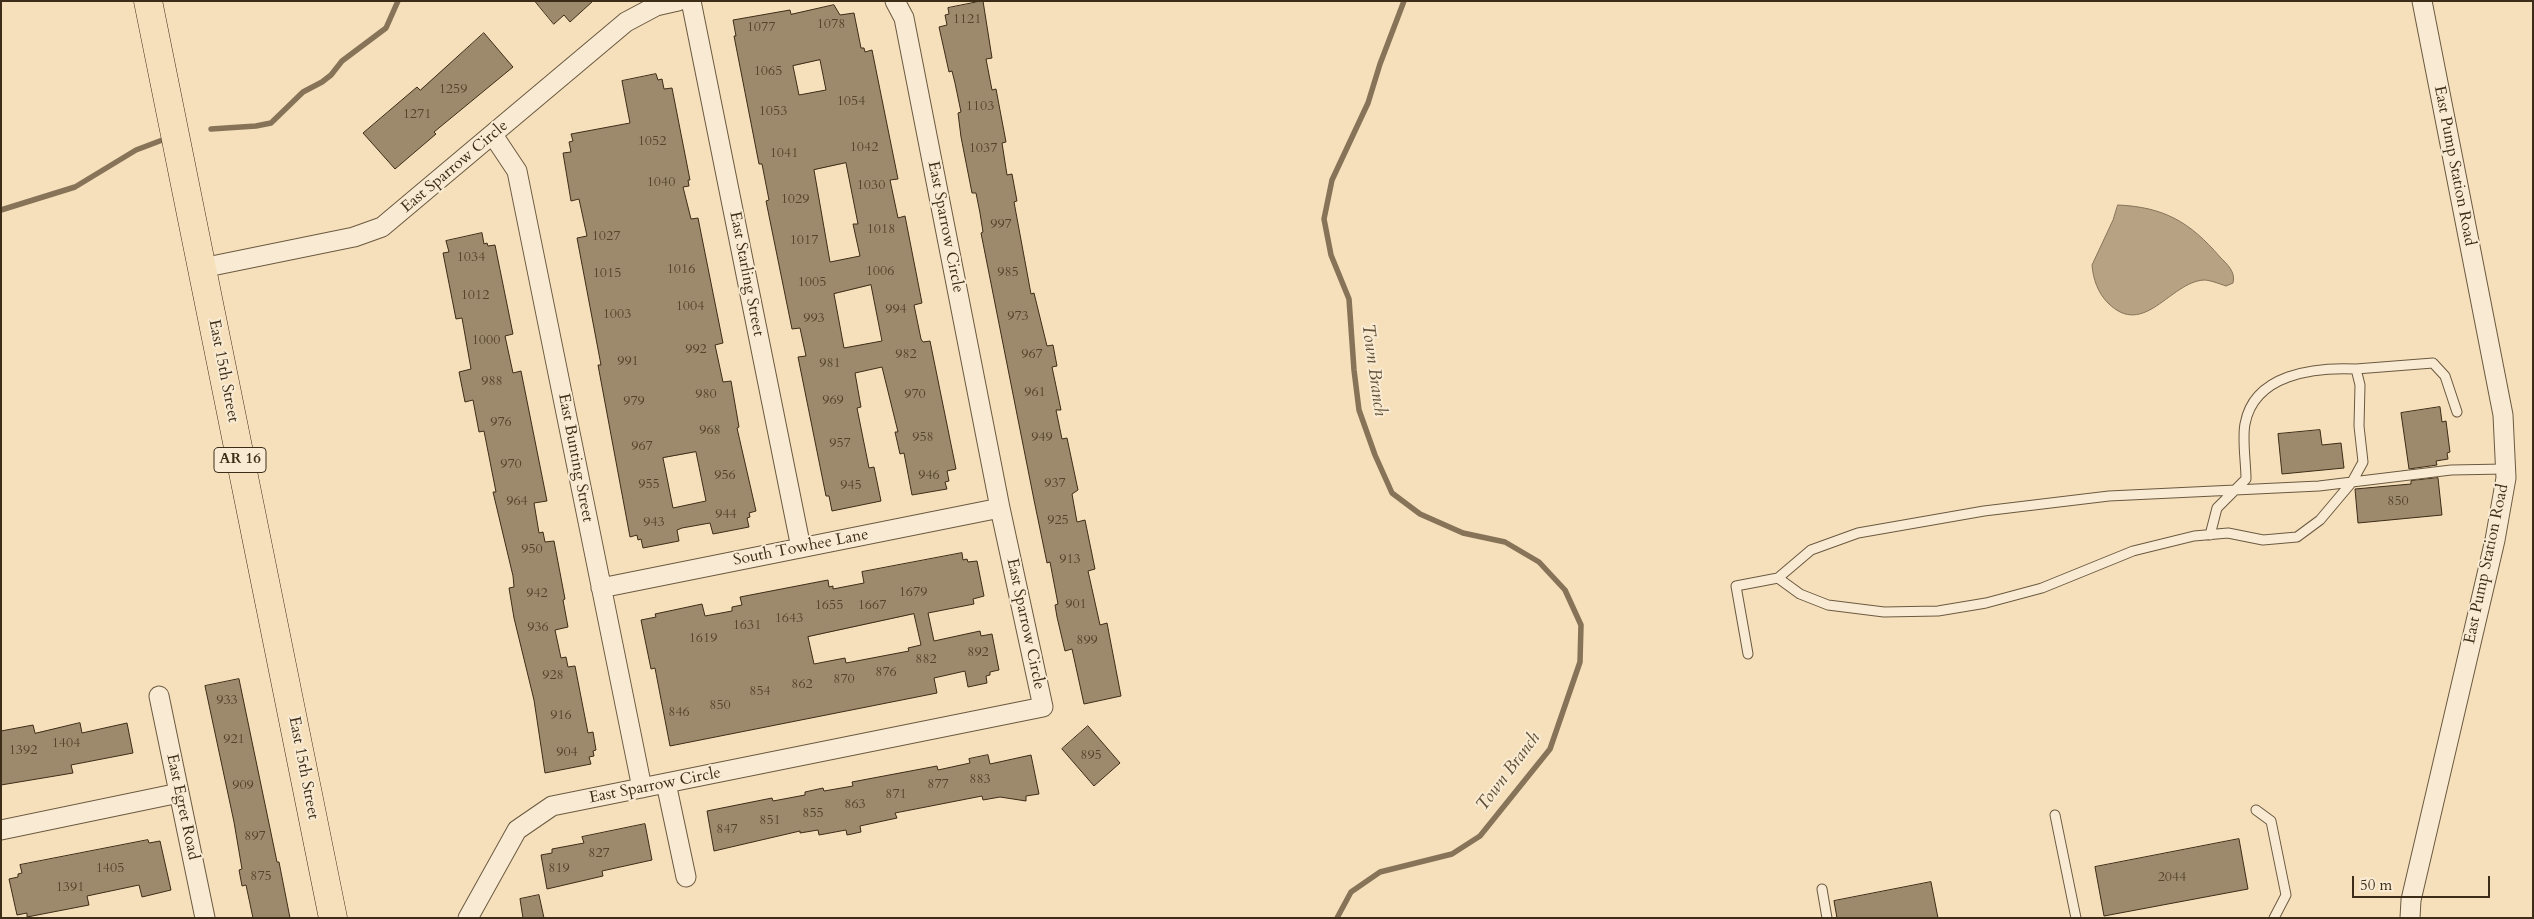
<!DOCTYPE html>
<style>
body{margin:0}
#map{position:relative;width:2534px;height:919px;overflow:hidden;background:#f6e0bb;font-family:Cardo,serif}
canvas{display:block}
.frame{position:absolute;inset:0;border:2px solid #3d2c17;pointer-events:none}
.scale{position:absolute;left:2352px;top:876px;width:138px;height:22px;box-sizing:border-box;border:2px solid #3d2c17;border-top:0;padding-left:6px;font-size:15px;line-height:18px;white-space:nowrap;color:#3d2c17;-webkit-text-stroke:4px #f9ebd3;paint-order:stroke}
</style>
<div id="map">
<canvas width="2534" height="919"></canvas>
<div class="frame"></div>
<div class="scale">50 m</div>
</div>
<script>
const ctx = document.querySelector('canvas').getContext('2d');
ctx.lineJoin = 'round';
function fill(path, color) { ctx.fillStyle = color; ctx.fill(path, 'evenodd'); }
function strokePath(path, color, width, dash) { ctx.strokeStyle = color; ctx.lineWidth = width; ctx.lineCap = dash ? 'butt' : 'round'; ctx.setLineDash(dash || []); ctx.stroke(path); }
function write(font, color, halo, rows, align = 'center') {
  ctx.font = font + ' Cardo,serif'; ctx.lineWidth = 4; ctx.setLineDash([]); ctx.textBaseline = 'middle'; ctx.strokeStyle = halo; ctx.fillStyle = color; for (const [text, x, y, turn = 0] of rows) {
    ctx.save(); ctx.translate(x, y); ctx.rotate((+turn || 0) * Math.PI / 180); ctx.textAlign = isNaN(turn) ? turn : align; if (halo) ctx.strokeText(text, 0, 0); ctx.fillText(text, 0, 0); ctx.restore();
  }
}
const water = new Path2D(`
 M2118,205c46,2 72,17 102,52 7,7 16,15 13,26l-7,3c-6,-2 -16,-6 -22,-6 -34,2 -60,59 -96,23 -10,-10 -15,-24 -16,-38l21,-45z`);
fill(water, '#b7a383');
strokePath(water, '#867358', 1);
strokePath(new Path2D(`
 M211,129l45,-3 15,-3 32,-31 19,-10 9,-7 11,-14 44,-33 12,-27
 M1,210l74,-23 61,-37 29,-11
 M1337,918l14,-26 29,-20 72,-18 28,-18 70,-87 30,-87 1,-37 -16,-35 -26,-28 -34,-20 -42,-9 -43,-19 -28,-21 -17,-38 -16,-45 -5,-40 -5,-71 -18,-44 -7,-36 8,-39 36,-77 12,-39 24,-63`), '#867358', 5.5);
const building = new Path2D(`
 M535,1h58l-23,21 -6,-7 -10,9z
 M983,1l9,57 -6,1 6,31 4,-1 10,53 -4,1 5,32 5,-1 5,27 -3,1 17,92 3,-1 13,53 6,-1 4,21 -5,1 9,43h-5l6,29 5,-1 11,52 -6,4 5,28 8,-2 10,49 -7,2 12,54 7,-2 14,73 -37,8 -12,-55 -7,2 -8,-34 -2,-12 3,-1 -8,-42 -3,1 -13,-63 -53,-267 2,-1 -3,-19 -4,-20h-4l-11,-56 -3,-24 3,-1 -6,-29 -3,-12 -3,1 -10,-45 8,-2 -2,-10 4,-1 -1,-6z
 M834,5l6,10 14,-2 7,35h3l1,4 7,-2 26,129 -8,1 8,38 7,-2 17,87 -8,2 7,34 2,3 7,-1 26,128 -9,2 2,10 -4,1 2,7 -35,6 -8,-42 -4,1 -5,-22h3l-16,-65 -27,6 6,34 -4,1 12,60 5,-1 7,34 -49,10 -3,-15h-3l-28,-139 8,-1 -6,-28 -8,1 -26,-128 3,-1 -7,-36h-3l-25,-128h2l-3,-16 57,-10 1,4zM820,60l6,30 -27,5 -6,-29zM846,163l12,61h-5l7,32 -30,6 -16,-92zM871,285l11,56 -38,7 -10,-54z
 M484,33l29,34 -79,65 2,2 -41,35 -32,-36 54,-46 3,3z
 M656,74l2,6 4,-1 2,10 8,-1 18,92h-2l1,6 -6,1 8,32 7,-1 25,125 -8,2 8,37 8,-1 8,46 -2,1 19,83 -7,2 1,4 -3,1 2,9 -36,7 -3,-11 -28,5 -5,2 2,11 -36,7 -2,-9 -3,1 -1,-5 -7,2 -32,-172h3l-24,-127 10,-2 -8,-37 -8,2 -8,-48 8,-1 -2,-10 4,-1 -2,-7 59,-11 -8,-42zM696,452l10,49 -33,7 -10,-50z
 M482,233l2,11 3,-1 1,3 7,-1 18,89 -8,2 8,37 8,-2 26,130 -13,2 5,30 4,-1 2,10 9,-1 11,58 -2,1 5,27 -13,3 6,28 5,-1 2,10 7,-1 13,67 5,-1 3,18 -3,1 1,5 -5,1 2,7 -46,9 -11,-73 -20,-82 -5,-30 5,-1 -1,-11 -20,-84h3l-12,-61 -5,1 -6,-32 -8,2 -6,-30 12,-3 -9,-51 -6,1 -13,-66 6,-1 -3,-11z
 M2440,407l2,15 4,-1 4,31 -3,1 1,6 -12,2 1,4 -28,4 -8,-56z
 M2320,430l2,15 19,-2 3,25 -62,6 -4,-40z
 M2438,478l4,37 -84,8 -3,-34 56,-5v-3z
 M962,553l1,7 4,-1 1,3 9,-1 7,35 -11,3 1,5 -46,9 6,28 46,-10 1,5 11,-2 7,36 -9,2v3l-4,1 1,7 -19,4 -3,-16 -31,7 3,15 -267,53 -15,-78 -4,1 -10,-49 15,-3 -1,-3 47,-10 3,12 27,-5v-4l10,-2 -2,-8 88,-17 1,7 4,-1v3l31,-6 -2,-11zM914,614l7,31 -13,3 1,3 -63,12 -1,-5 -31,6 -6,-27z
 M239,679l38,183h2l11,56h-37l-7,-33 -4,1 -3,-16 3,-1 -8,-47 -29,-136z
 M80,723l2,10 45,-10 6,30 -62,12 2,8 -72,12v-54l32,-6 2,8z
 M1088,726l32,37 -26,23 -32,-37z
 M988,755l2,9 41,-9 8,39 -13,2v5l-26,-4 -17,3 -1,-4 -87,17 2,5 -37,8 1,6 -14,3 -1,-5 -27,5 -1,-5 -18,3v-2l-86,20 -7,-40 65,-13 1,3 32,-6v-3l18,-4 1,3 29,-5 -1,-4 85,-16 1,4 32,-7 -1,-4z
 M645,824l7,36 -50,11 1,5 -56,13 -6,-34 11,-2v-4l32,-6 -2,-6z
 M2239,839l9,50 -144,27 -9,-49z
 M148,840l1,3 11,-2 11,49 -29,7 -3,-12 -52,11 2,9 -62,12v-4l-10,2 -8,-36 9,-2v-3l4,-1 -2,-8z
 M1931,882l7,36h-101l-3,-17z
 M539,895l5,23h-21l-3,-19z`);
fill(building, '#9d8a6c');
strokePath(building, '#3d2c17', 1);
const service = new Path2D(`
 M2356,369l77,-6 12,13 12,36
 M1778,578l22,16 28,11 56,7 54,-1 48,-8 56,-15 91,-37 61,-15 34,-3 35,7 34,-3 23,-17 32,-38 11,-20 -4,-36 1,-41 -4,-16c-42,-2 -102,5 -111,55 -3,15 1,39 1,55l-29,29 -7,27
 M1748,654l-12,-68 42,-8 33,-28 47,-17 126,-22 125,-15 210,-10 132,-16 54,-1
 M2256,810l15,11 15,74 -12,23
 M2055,815l21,103
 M1822,889l5,29`);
const minor = new Path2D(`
 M691,1l110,547
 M493,135l24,36 125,617
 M202,268l152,-31 28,-10 244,-205 30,-16 22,-5
 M601,588l399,-80
 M159,696l46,222
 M666,783l20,94
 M1,830l178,-37
 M468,918l49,-88 35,-24 491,-99 -43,-199 -96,-490 -9,-17
 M2410,918l1,-18 84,-360 11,-62 -3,-63 -81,-414`);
const primary = new Path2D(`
 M148,1l185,917`);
strokePath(service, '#6b5940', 11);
strokePath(minor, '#6b5940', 21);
strokePath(primary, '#3d2c17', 29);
strokePath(service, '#f9ebd3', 9);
strokePath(minor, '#f9ebd3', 19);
strokePath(primary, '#f6e0bb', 28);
write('14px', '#55442c', null, [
 ["1121",967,20],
 ["1078",831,25],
 ["1077",761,28],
 ["1065",768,72],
 ["1259",453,90],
 ["1054",851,102],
 ["1103",980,107],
 ["1053",773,112],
 ["1271",417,115],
 ["1052",652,142],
 ["1042",864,148],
 ["1037",983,149],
 ["1041",784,154],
 ["1040",661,183],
 ["1030",871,186],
 ["1029",795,200],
 ["997",1001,225],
 ["1018",881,230],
 ["1027",606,237],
 ["1017",804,241],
 ["1034",471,258],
 ["1016",681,270],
 ["1006",880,272],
 ["985",1008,273],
 ["1015",607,274],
 ["1005",812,283],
 ["1012",475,296],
 ["1004",690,307],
 ["994",896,310],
 ["1003",617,315],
 ["973",1018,317],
 ["993",814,319],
 ["1000",486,341],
 ["992",696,350],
 ["982",906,355],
 ["967",1032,355],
 ["991",628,362],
 ["981",830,364],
 ["988",492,382],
 ["961",1035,393],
 ["980",706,395],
 ["970",915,395],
 ["969",833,401],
 ["979",634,402],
 ["976",501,423],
 ["968",710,431],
 ["958",923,438],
 ["949",1042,438],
 ["957",840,444],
 ["967",642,447],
 ["970",511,465],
 ["956",725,476],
 ["946",929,476],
 ["937",1055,484],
 ["955",649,485],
 ["945",851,486],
 ["964",517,502],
 ["850",2398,502],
 ["944",726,515],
 ["925",1058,521],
 ["943",654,523],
 ["950",532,550],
 ["913",1070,560],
 ["1679",913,593],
 ["942",537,594],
 ["901",1076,605],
 ["1655",829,606],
 ["1667",872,606],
 ["1643",789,619],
 ["1631",747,626],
 ["936",538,628],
 ["1619",703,639],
 ["899",1087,641],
 ["892",978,653],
 ["882",926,660],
 ["876",886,673],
 ["928",553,676],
 ["870",844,680],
 ["862",802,685],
 ["854",760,692],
 ["933",227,701],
 ["850",720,706],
 ["846",679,713],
 ["916",561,716],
 ["921",234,740],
 ["1404",66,744],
 ["1392",23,751],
 ["904",567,753],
 ["895",1091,756],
 ["883",980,780],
 ["877",938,785],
 ["909",243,786],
 ["871",896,795],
 ["863",855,805],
 ["855",813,814],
 ["851",770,821],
 ["847",727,830],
 ["897",255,837],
 ["827",599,854],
 ["1405",110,869],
 ["819",559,869],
 ["875",261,877],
 ["2044",2172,878],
 ["1391",70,888]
]);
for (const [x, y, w] of [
 [240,460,52]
]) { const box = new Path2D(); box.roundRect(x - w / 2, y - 12.5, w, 25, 4); ctx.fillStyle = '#f9ebd3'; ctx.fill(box); strokePath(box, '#3d2c17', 1); }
write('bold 15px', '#3d2c17', null, [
 ["AR 16",240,460]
]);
write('16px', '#3d2c17', '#f9ebd3', [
 ["East Pump Station Road",2454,166,79],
 ["East Sparrow Circle",455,167,-40],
 ["East Sparrow Circle",945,227,79],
 ["East Starling Street",746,274,79],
 ["East 15th Street",223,371,79],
 ["East Bunting Street",575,458,79],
 ["South Towhee Lane",801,548,-11],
 ["East Pump Station Road",2487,564,-78],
 ["East Sparrow Circle",1025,624,78],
 ["East 15th Street",303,768,79],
 ["East Sparrow Circle",655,786,-11],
 ["East Egret Road",182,807,78]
]);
write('italic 18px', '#625037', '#f9ebd3', [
 ["Town Branch",1373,370,82],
 ["Town Branch",1509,772,-53]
]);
</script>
